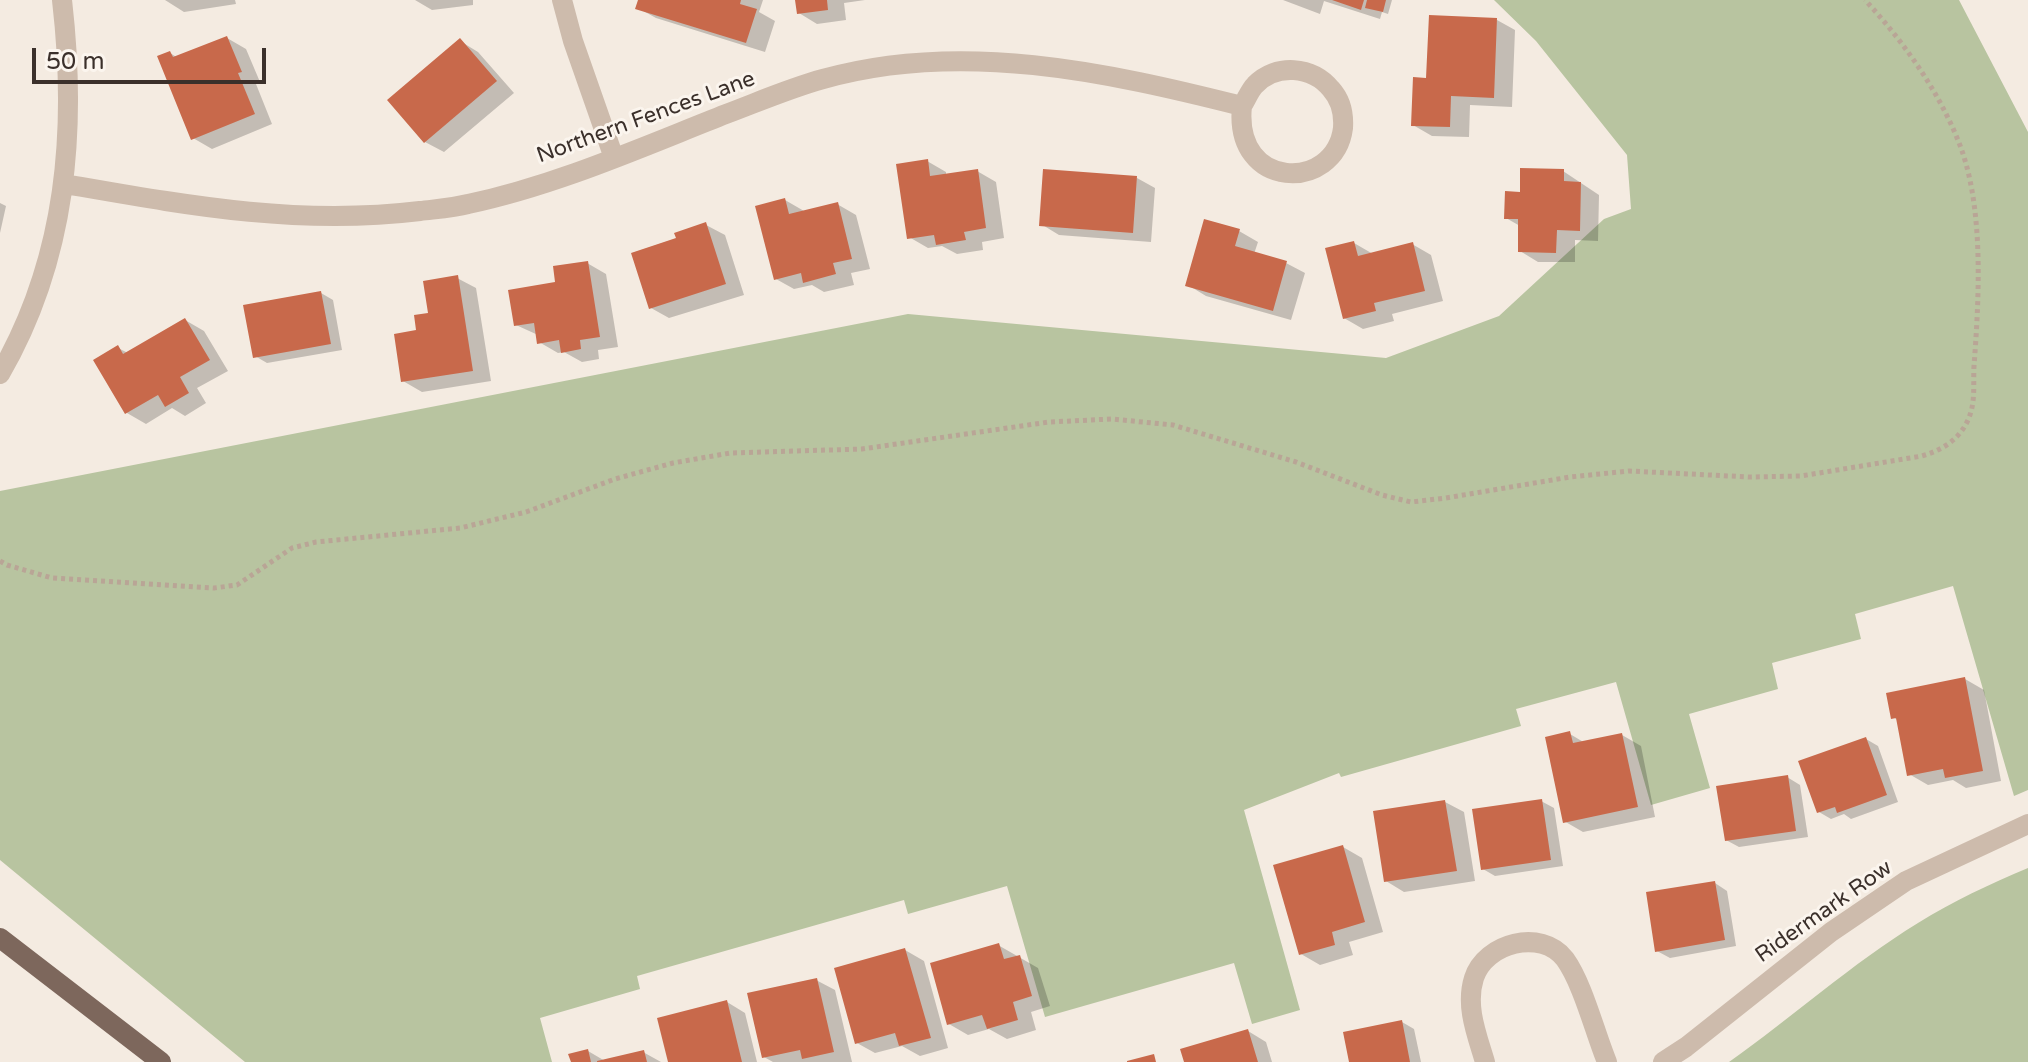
<!DOCTYPE html>
<style>
body{margin:0}
#map{position:relative;width:2028px;height:1062px;overflow:hidden;background:#f4ebe1;font-family:"Varela Round",sans-serif}
canvas{display:block}
.scale{position:absolute;left:32px;top:48px;width:234px;height:36px;box-sizing:border-box;border:4px solid #3b302b;border-top:0;padding-left:10px;font-size:24px;line-height:28px;white-space:nowrap;color:#3b302b;-webkit-text-stroke:6px #fbf5ee;paint-order:stroke}
</style>
<div id="map">
<canvas width="2028" height="1062"></canvas>
<div class="scale">50 m</div>
</div>
<script>
const ctx = document.querySelector('canvas').getContext('2d');
ctx.lineJoin = 'round';
function fill(path, color) { ctx.fillStyle = color; ctx.fill(path, 'evenodd'); }
function strokePath(path, color, width, dash) { ctx.strokeStyle = color; ctx.lineWidth = width; ctx.lineCap = dash ? 'butt' : 'round'; ctx.setLineDash(dash || []); ctx.stroke(path); }
function write(font, color, halo, rows, align = 'center') {
  ctx.font = font + ' "Varela Round",sans-serif'; ctx.lineWidth = 6; ctx.setLineDash([]); ctx.textBaseline = 'middle'; ctx.strokeStyle = halo; ctx.fillStyle = color; for (const [text, x, y, turn = 0] of rows) {
    ctx.save(); ctx.translate(x, y); ctx.rotate((+turn || 0) * Math.PI / 180); ctx.textAlign = isNaN(turn) ? turn : align; if (halo) ctx.strokeText(text, 0, 0); ctx.fillText(text, 0, 0); ctx.restore();
  }
}
fill(new Path2D(`
 M1494,0h465l69,132v658l-14,6 -61,-210 -98,28 6,25 -89,24 6,26 -89,25 21,74 -59,17 -35,-123 -100,27 5,17 -180,51 -2,-4 -95,37 56,200 -48,14 -18,-61 -189,54 -38,-131 -99,28 -4,-14 -267,76 3,13 -100,29 12,44h-307l-245,-202v-369l908,-177 478,44 113,-42 105,-97 27,-10 -4,-54 -91,-114z
 M2028,868v194h-299c64,-45 122,-98 189,-139 35,-22 72,-39 110,-55z`), '#b8c4a0');
fill(new Path2D(`
 M165,0h70l1,4 -52,8z
 M415,0h58v5l-41,5z
 M640,0h123l-4,12 16,9 -10,31 -109,-34 -18,-10z
 M797,0h68l-21,3 2,17 -29,4 -18,-11z
 M1283,0h109l-4,14 -6,-2 -2,7 -56,-18 -4,13z
 M1497,20l18,10 -3,77 -42,-2 -1,32 -37,-1 -19,-11 15,-45z
 M227,38l19,11 14,33 -4,2 16,40 -60,25 -19,-11 -23,-85 8,5z
 M460,41l18,11 36,41 -70,59 -19,-10z
 M927,161l19,11v4l31,-5 19,11 8,56 -22,4 1,8 -26,4 -15,-8 -14,2 -19,-11z
 M1563,171l36,24 -1,46 -23,-1v22h-37l-18,-11v-25l-14,-8 16,-24z
 M1137,178l18,10 -4,54 -92,-7 -18,-11z
 M785,200l19,11 33,-7 19,11 14,54 -19,4 3,12 -30,7 -12,-7 -18,4 -18,-10z
 M0,203l6,3 -6,27z
 M706,225l19,10 19,60 -75,23 -18,-10 28,-69z
 M1239,231l19,11 -4,12 32,9 19,10 -14,47 -85,-24 -18,-11z
 M1354,243l19,11 39,-10 19,11 12,46 -51,13 2,7 -31,8 -19,-11z
 M587,263l19,11 12,73 -20,3 1,9 -17,3 -18,-10 -6,1 -19,-11 -1,-7 -22,-10 41,-41z
 M457,278l19,10 15,93 -69,11 -19,-11 15,-49z
 M321,293l12,7 9,50 -75,13 -12,-7z
 M185,320l19,11 24,40 -31,17 9,15 -21,13 -13,-8 -26,16 -19,-11 -31,-52 22,-13 10,5z
 M1965,679l19,11 17,91 -35,7 -13,-8 -25,5 -19,-11 -10,-53 -6,-4z
 M1570,734l15,9 37,-8 19,11 14,71 -72,15 -19,-11z
 M1866,739l12,7 20,56 -47,17 -7,-5 -13,5 -12,-7z
 M1787,777l13,8 8,52 -69,10 -13,-7z
 M1541,801l13,7 9,58 -68,10 -12,-7z
 M1445,802l19,10 11,69 -71,11 -18,-11z
 M1343,847l19,11 21,74 -34,10 4,13 -33,10 -19,-11z
 M1715,883l12,8 9,55 -66,12 -13,-7z
 M998,945l40,23 12,38 -19,6 5,18 -29,9 -18,-10 -21,6 -19,-11z
 M905,950l19,11 24,87 -28,8 -18,-10 -27,7 -18,-10z
 M816,980l19,10 17,72h-79l-9,-5z
 M727,1002l18,11 12,49h-87z
 M1402,1022l12,7 7,33h-70z
 M1248,1031l18,11 6,20h-86z
 M588,1051l17,10 38,-9 18,10h-88z`), '#0003');
fill(new Path2D(`
 M638,0h103l-1,4 17,5 -11,34 -111,-34z
 M795,0h32l1,10 -31,4z
 M1332,0h32l-3,10z
 M1367,0h19l-3,12 -18,-4z
 M1429,15l68,3 -3,80 -43,-2 -1,31 -39,-1 2,-49 13,1z
 M227,36l15,36 -4,1 17,41 -64,26 -34,-84 13,-5 3,6z
 M460,38l37,43 -73,62 -37,-43z
 M928,159l2,17 48,-7 8,59 -22,4 2,8 -30,5 -2,-10 -27,4 -11,-75z
 M1520,168l44,1v12l17,1 -1,49 -23,-1 -1,23 -38,-1v-33h-14l1,-28 15,1z
 M1043,169l94,7 -4,57 -94,-7z
 M785,198l4,16 49,-12 14,57 -19,4 3,11 -33,9 -2,-10 -27,7 -19,-74z
 M1204,219l36,10 -5,17 52,15 -14,50 -88,-25z
 M706,222l20,62 -77,25 -18,-56 45,-15 -2,-5z
 M1354,241l4,15 55,-14 12,49 -51,12 2,8 -33,8 -18,-71z
 M588,261l12,76 -20,3 1,9 -20,4 -2,-13 -22,4 -3,-21 -20,3 -6,-36 47,-8 -2,-16z
 M458,275l15,96 -72,11 -7,-48 22,-4 -2,-15 14,-2 -5,-32z
 M321,291l10,53 -78,14 -10,-53z
 M185,318l25,42 -30,17 9,16 -24,14 -7,-12 -33,19 -32,-54 25,-15 5,9z
 M1965,677l18,94 -38,7 -2,-9 -36,7 -11,-58 -5,1 -5,-26z
 M1570,731l3,12 49,-10 16,74 -75,16 -18,-86z
 M1866,737l21,58 -50,18 -2,-6 -18,6 -19,-52z
 M1788,775l8,56 -71,10 -9,-55z
 M1542,799l9,61 -70,10 -9,-61z
 M1445,800l12,71 -73,11 -11,-71z
 M1343,845l22,77 -33,10 3,13 -36,10 -26,-90z
 M1715,881l10,59 -70,12 -9,-60z
 M999,943l5,16 16,-4 12,41 -19,6 5,18 -31,9 -5,-14 -35,10 -17,-62z
 M905,948l26,90 -32,8 -4,-13 -40,11 -21,-76z
 M817,978l17,74 -32,7 -2,-9 -38,8 -15,-65z
 M727,1000l15,62h-74l-11,-44z
 M1402,1020l8,42h-61l-6,-30z
 M1248,1029l10,33h-74l-4,-13z
 M588,1049l3,13h-20l-3,-8z
 M644,1050l3,12h-50v-1z
 M1154,1054l2,8h-29v-1z`), '#c8694b');
strokePath(new Path2D(`
 M0,561l7,4 45,13 162,10 23,-3 55,-37 24,-6 144,-14 66,-16 89,-33 58,-16 57,-10 132,-4 187,-27 63,-3 61,6 123,37 86,33 29,7 35,-4 124,-21 59,-6 121,6 51,-1 121,-20c20,-6 37,-16 46,-36 8,-18 5,-35 6,-54 5,-67 10,-154 -13,-218 -20,-54 -57,-106 -96,-148`), '#b9a596', 5, [4, 4]);
strokePath(new Path2D(`
 M562,0l11,41 41,117
 M65,184c121,21 232,42 355,27 16,-2 33,-3 48,-7 89,-19 174,-57 258,-90 32,-12 64,-26 97,-35 138,-39 284,-7 419,27 -9,85 93,86 101,22 1,-15 -2,-28 -12,-39 -19,-23 -55,-26 -76,-4 -5,5 -9,15 -13,21
 M0,374c67,-116 77,-244 62,-374
 M1485,1062c-8,-27 -20,-56 -11,-84 11,-35 67,-50 91,-19 18,25 30,74 42,103
 M1663,1062l23,-15 145,-115 75,-51 122,-57`), '#cdbbac', 20);
strokePath(new Path2D(`
 M0,938l161,124`), '#7d675c', 20);
write('22px', '#3b302b', '#fbf5ee', [
 ["Northern Fences Lane",646,118,-20],
 ["Ridermark Row",1824,912,-35]
]);
</script>
